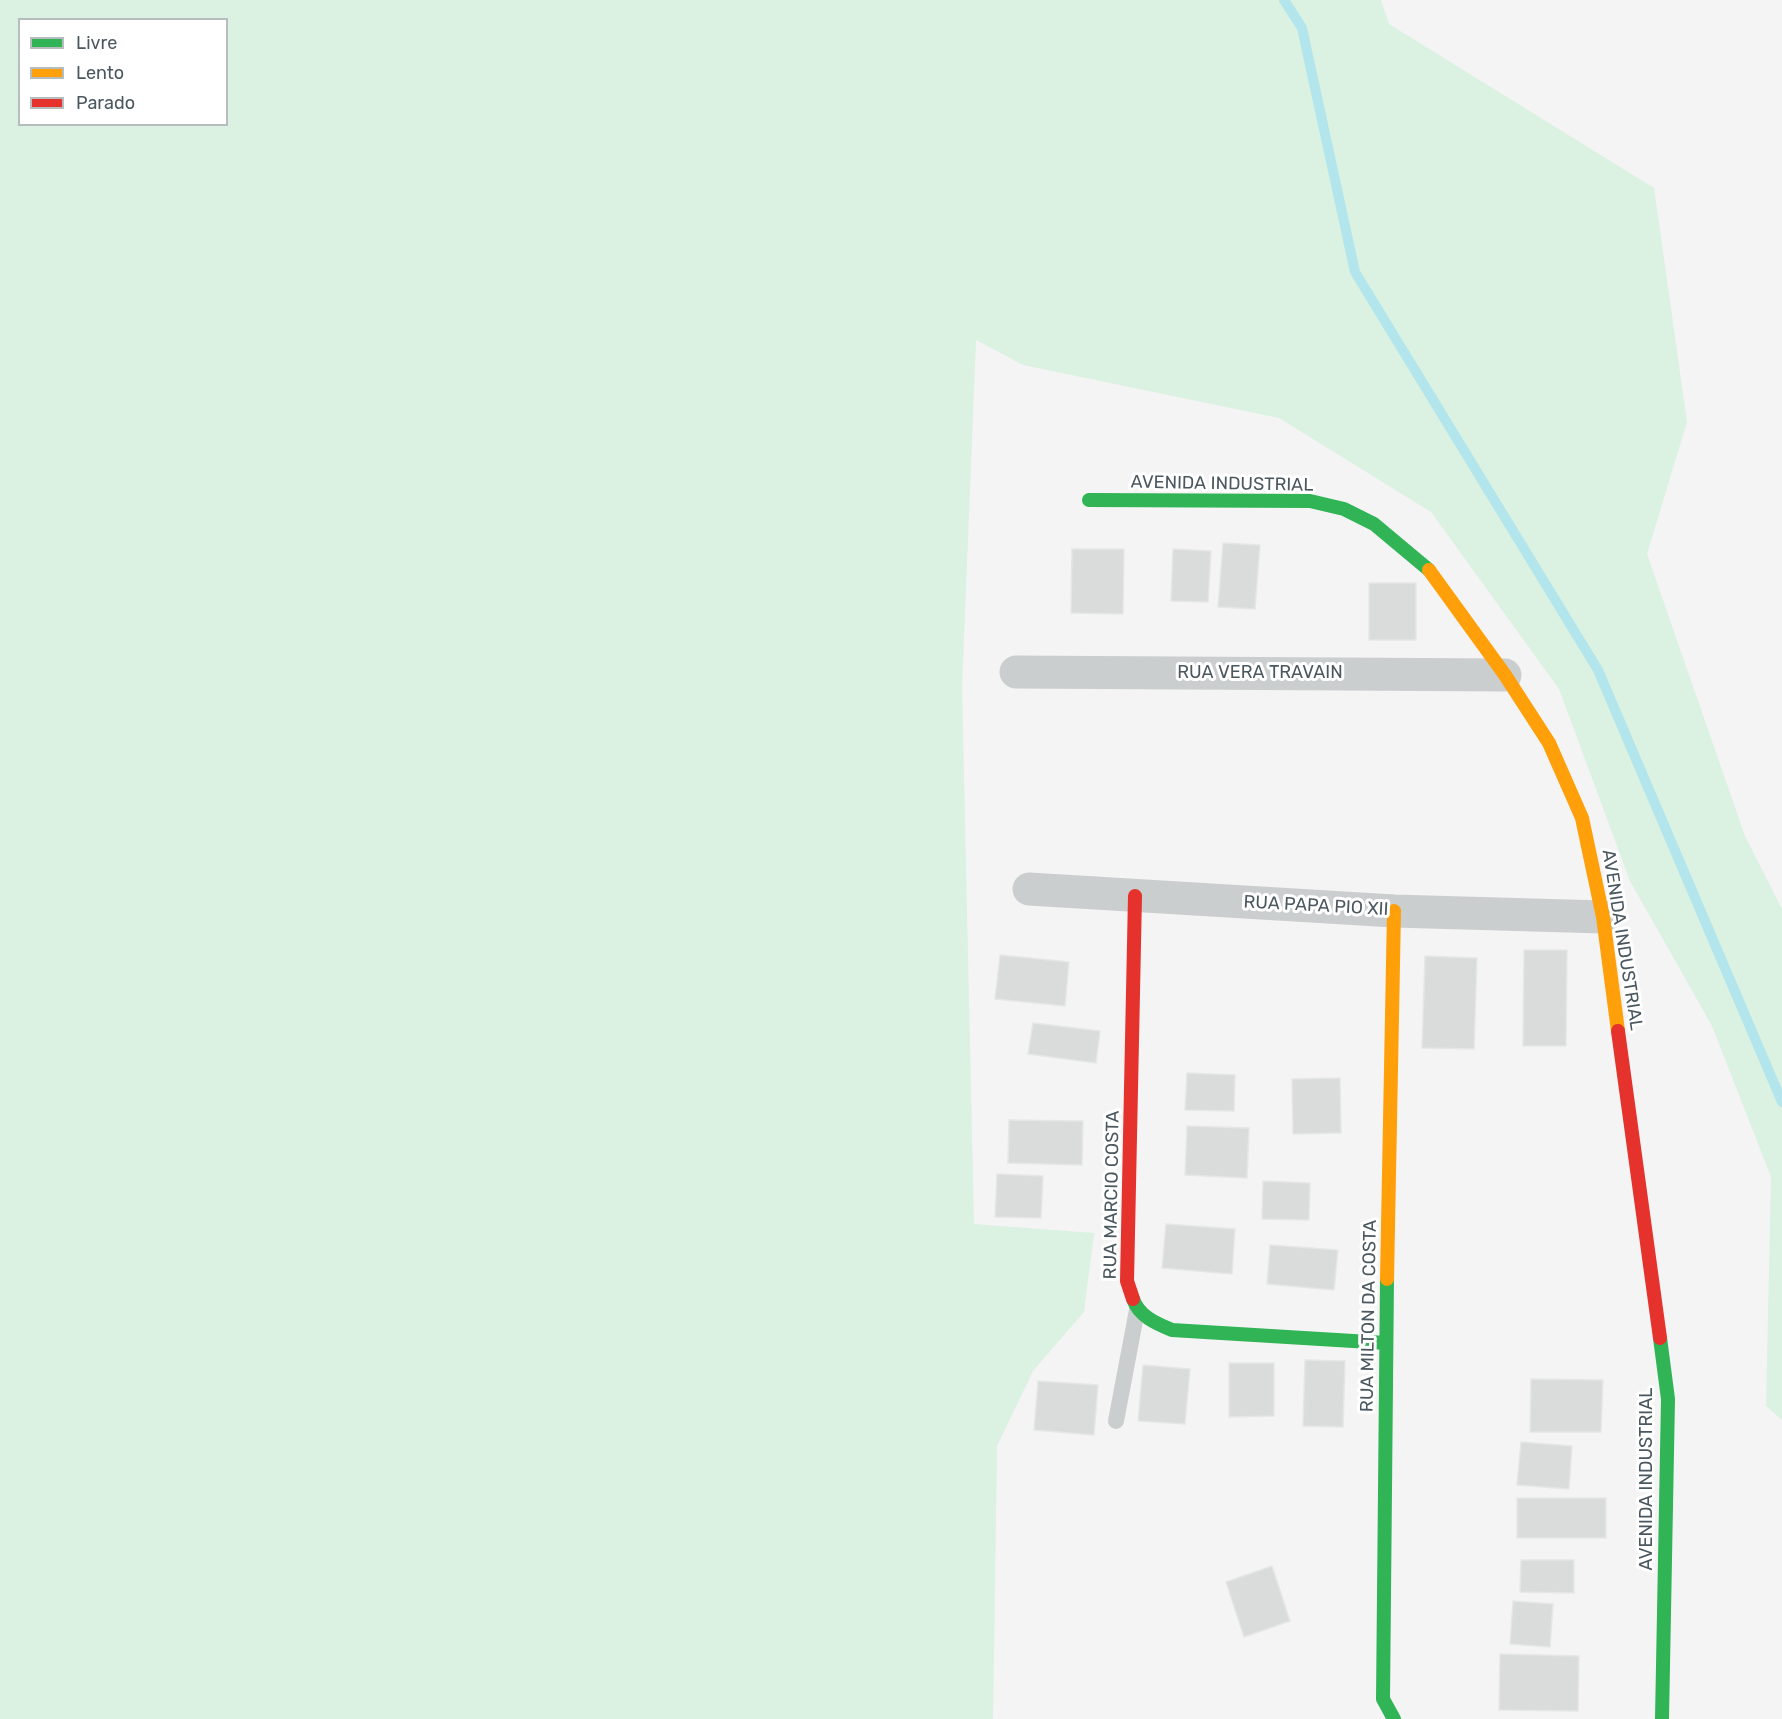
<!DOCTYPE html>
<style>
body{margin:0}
#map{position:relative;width:1782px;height:1719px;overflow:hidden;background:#f4f4f4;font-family:Rubik,sans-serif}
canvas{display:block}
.legend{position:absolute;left:18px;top:18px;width:210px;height:108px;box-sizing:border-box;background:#fff;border:2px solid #b7bcbf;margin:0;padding:8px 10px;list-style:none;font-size:18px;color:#4b585f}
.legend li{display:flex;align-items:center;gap:12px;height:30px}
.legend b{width:30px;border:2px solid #b7bcbf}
</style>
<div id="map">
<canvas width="1782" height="1719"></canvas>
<ul class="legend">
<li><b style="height:8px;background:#30b455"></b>Livre</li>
<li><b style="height:8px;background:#ff9f0a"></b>Lento</li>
<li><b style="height:8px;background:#e5322d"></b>Parado</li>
</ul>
</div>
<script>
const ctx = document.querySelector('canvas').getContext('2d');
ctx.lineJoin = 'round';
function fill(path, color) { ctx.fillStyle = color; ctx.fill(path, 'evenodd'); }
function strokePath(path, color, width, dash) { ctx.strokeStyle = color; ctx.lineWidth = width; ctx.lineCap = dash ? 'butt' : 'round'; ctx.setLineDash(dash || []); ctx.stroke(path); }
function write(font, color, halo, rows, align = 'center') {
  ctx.font = font + ' Rubik,sans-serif'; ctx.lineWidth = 6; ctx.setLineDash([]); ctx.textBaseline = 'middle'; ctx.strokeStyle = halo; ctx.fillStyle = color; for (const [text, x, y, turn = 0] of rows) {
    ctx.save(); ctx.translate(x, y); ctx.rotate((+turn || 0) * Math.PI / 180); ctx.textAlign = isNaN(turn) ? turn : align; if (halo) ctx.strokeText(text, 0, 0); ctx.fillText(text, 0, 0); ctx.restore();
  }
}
fill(new Path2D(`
 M0,0h1381l8,24 265,164 33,234 -40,132 98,282 37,73v511l-16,-14 5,-229 -59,-151 -82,-145 -71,-192 -128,-177 -152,-94 -256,-53 -47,-25 -14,347 12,537 120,9 -10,79 -51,59 -36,75 -4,273h-993zM20,20h206v104h-206z`), '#dbf1e1');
strokePath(new Path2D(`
 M1284,0l18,28 53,244 243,398 184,432`), '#b2e5ec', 10);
const building = new Path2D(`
 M1223,543l37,2 -5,64 -37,-2z
 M1072,549h52l-1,65 -52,-1z
 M1173,549l38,2 -3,51 -37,-1z
 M1369,583h47v57h-47z
 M1524,950h43l-1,96h-43z
 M1000,955l69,7 -4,44 -70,-7z
 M1425,956l52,2 -3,91 -52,-1z
 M1033,1023l67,8 -4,32 -68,-9z
 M1187,1073l48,2 -1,36 -49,-1z
 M1340,1078l1,55 -48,1 -1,-55z
 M1009,1120l74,1 -1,44 -74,-2z
 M1187,1126l62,2 -2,50 -62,-3z
 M997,1174l46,2 -2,42 -46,-1z
 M1263,1181l47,2 -1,37 -47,-1z
 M1166,1224l69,5 -3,45 -70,-6z
 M1270,1245l68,5 -4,40 -67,-6z
 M1305,1360l40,1 -2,66 -40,-1z
 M1229,1363h45v53l-45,1z
 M1143,1365l47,4 -5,55 -47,-3z
 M1531,1379l72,1 -2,52h-71z
 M1038,1381l60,4 -4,50 -60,-5z
 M1521,1442l51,4 -3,43 -52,-4z
 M1517,1498h89v40h-89z
 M1521,1560h53v33l-54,-1z
 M1272,1566l18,55 -46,16 -18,-55z
 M1513,1601l40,3 -3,43 -40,-3z
 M1500,1654l79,2 -1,55 -79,-1z`);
fill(building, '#dadcdc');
strokePath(building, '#e5e6e6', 1.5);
strokePath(new Path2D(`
 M1116,1421l21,-111`), '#cbcecf', 16);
strokePath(new Path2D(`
 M1016,672l489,3
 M1029,889l365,22 209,6`), '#cbcecf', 33);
strokePath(new Path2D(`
 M1089,500l221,1 34,8 30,15 55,46
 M1387,1279l-4,420 11,20
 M1133,1299c6,17 22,24 39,31l214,13
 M1660,1338l8,61 -6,320`), '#30b455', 14);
strokePath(new Path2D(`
 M1429,570l76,105 44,68 33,75 21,99 15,114
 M1387,1279l7,-368`), '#ff9f0a', 14);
strokePath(new Path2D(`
 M1618,1031l42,307
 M1133,1299l-6,-18 8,-385`), '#e5322d', 14);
write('18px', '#4b585f', '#fff', [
 ["AVENIDA INDUSTRIAL",1222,484,1],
 ["RUA VERA TRAVAIN",1260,673],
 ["RUA PAPA PIO XII",1316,906,3],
 ["AVENIDA INDUSTRIAL",1622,940,81],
 ["RUA MARCIO COSTA",1112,1195,-89],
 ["RUA MILTON DA COSTA",1369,1316,-89],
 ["AVENIDA INDUSTRIAL",1647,1479,-90]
]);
</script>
